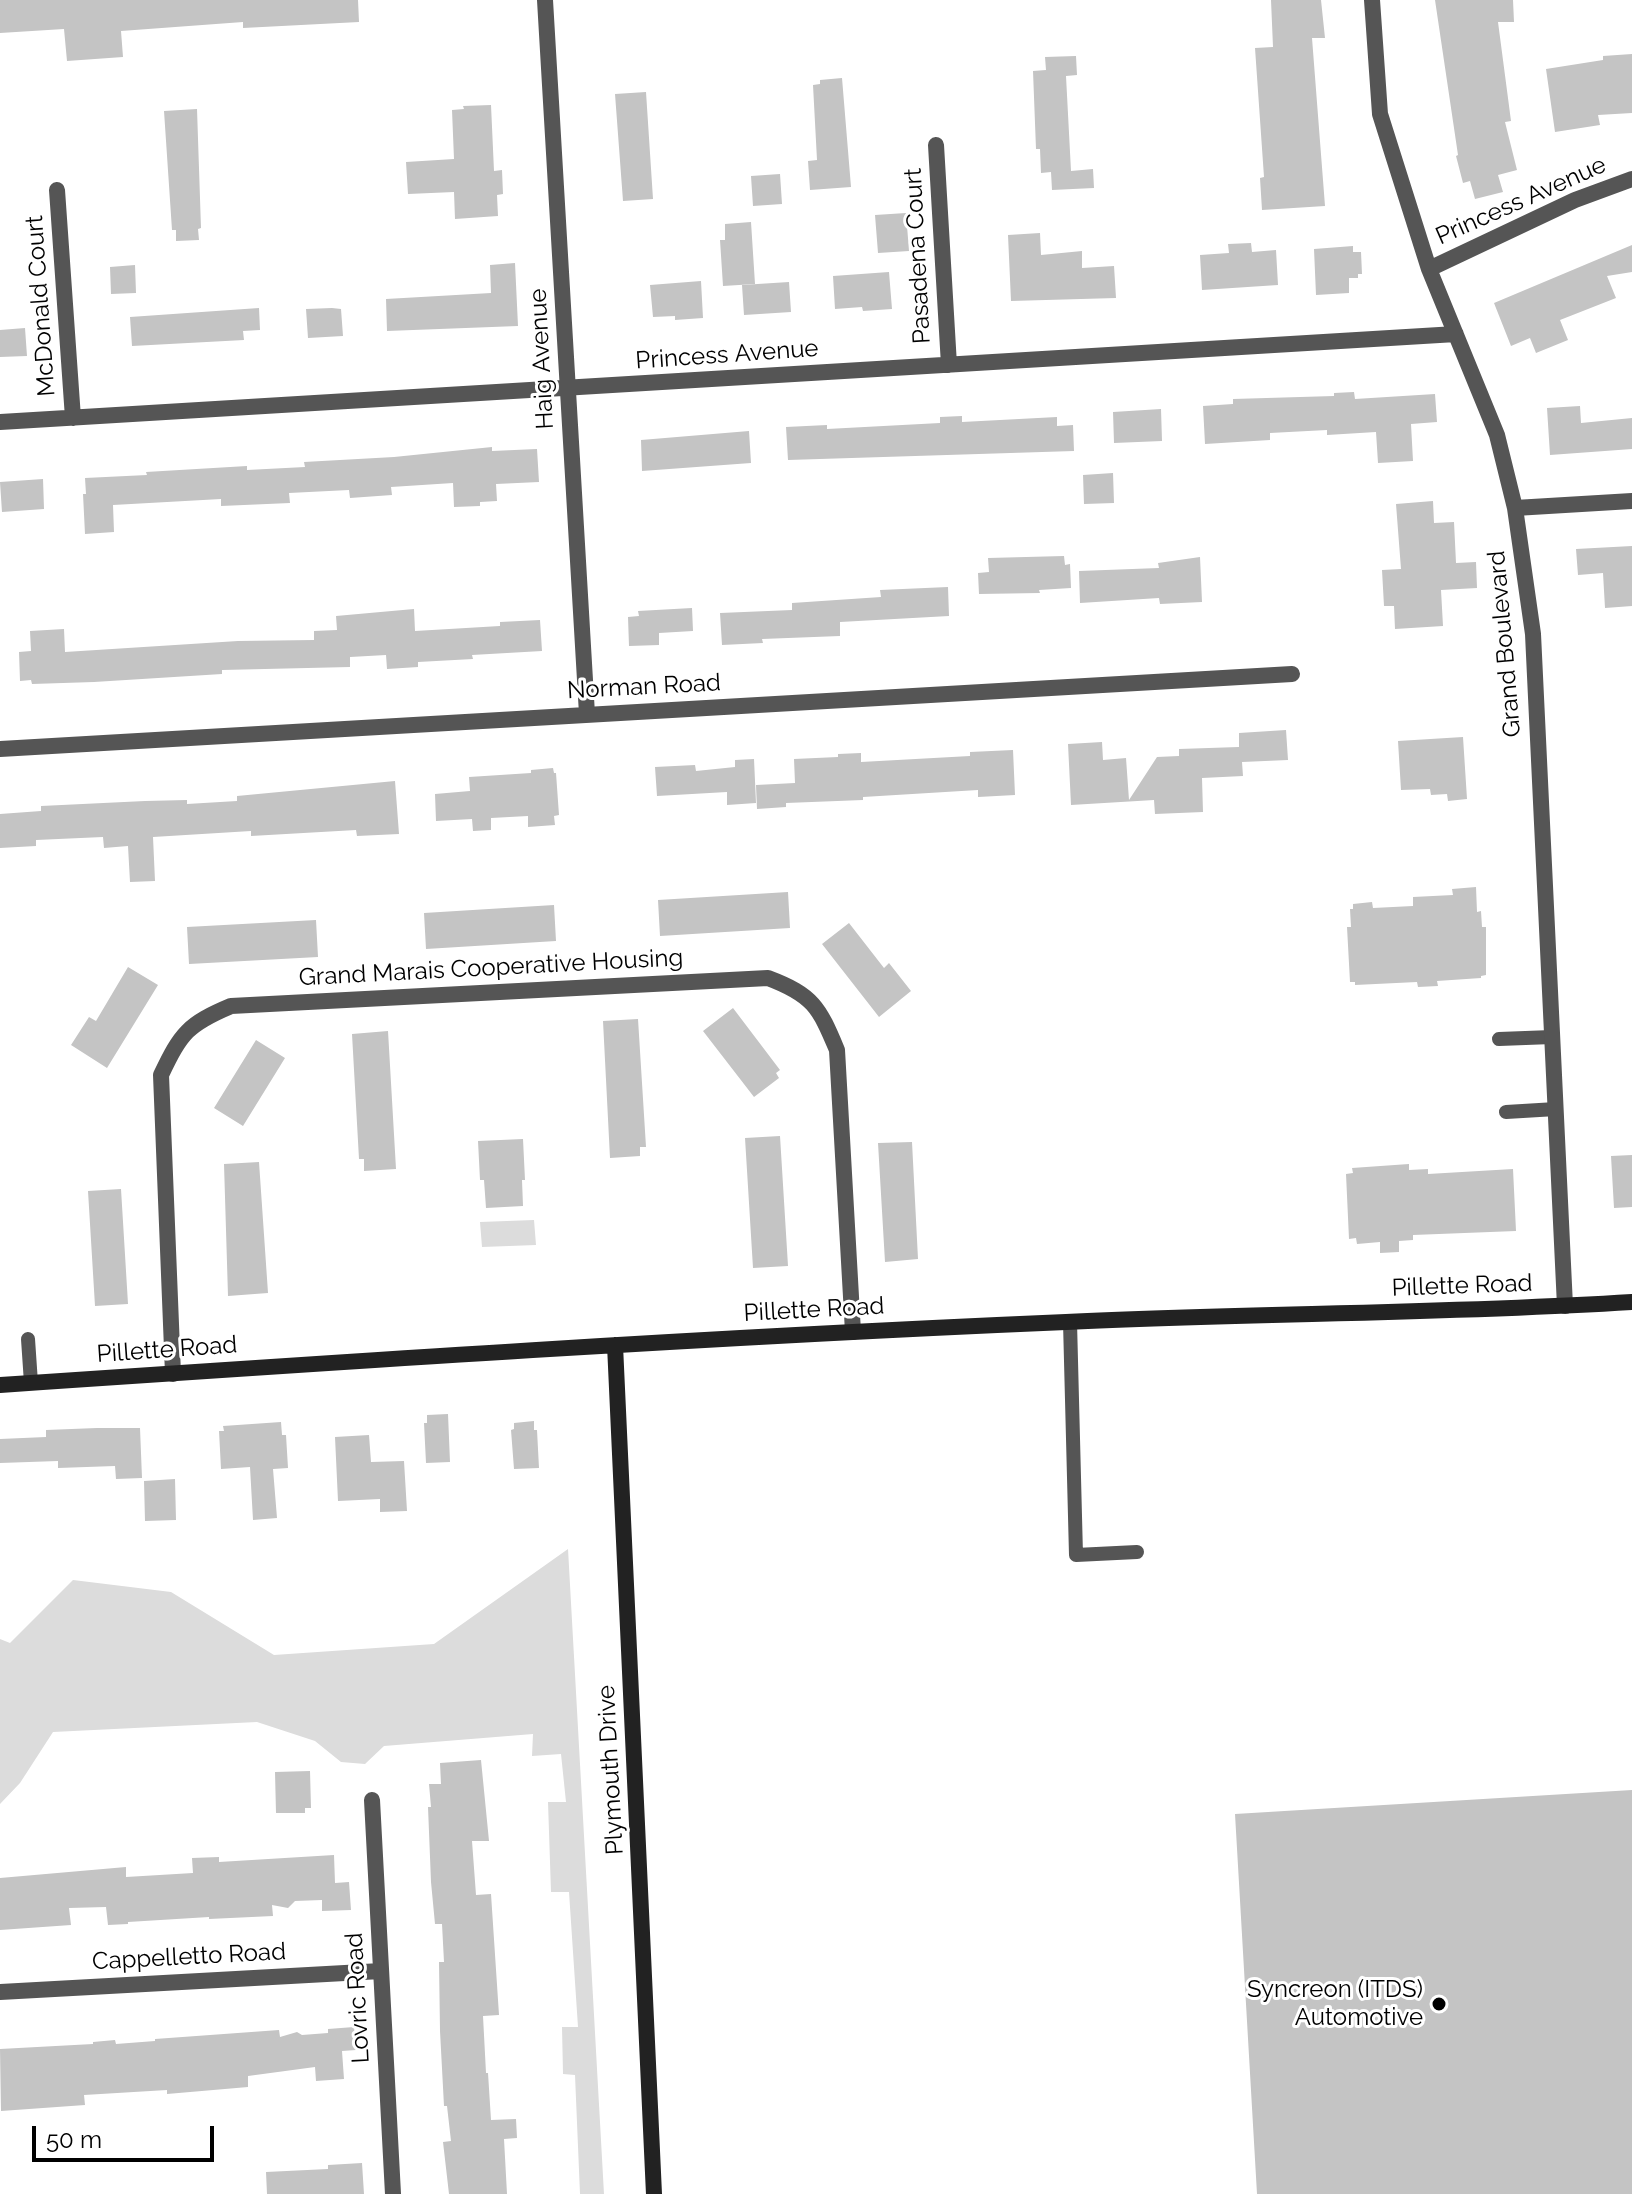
<!DOCTYPE html>
<style>
body{margin:0}
#map{position:relative;width:1632px;height:2194px;overflow:hidden;background:#fff;font-family:Raleway,sans-serif}
canvas{display:block}
.scale{position:absolute;left:32px;top:2126px;width:182px;height:36px;box-sizing:border-box;border:4px solid #000;border-top:0;padding-left:10px;font-size:24px;line-height:28px;white-space:nowrap;color:#000;-webkit-text-stroke:6px #fff;paint-order:stroke}
</style>
<div id="map">
<canvas width="1632" height="2194"></canvas>
<div class="scale">50 m</div>
</div>
<script>
const ctx = document.querySelector('canvas').getContext('2d');
ctx.lineJoin = 'round';
function fill(path, color) { ctx.fillStyle = color; ctx.fill(path, 'evenodd'); }
function strokePath(path, color, width, dash) { ctx.strokeStyle = color; ctx.lineWidth = width; ctx.lineCap = dash ? 'butt' : 'round'; ctx.setLineDash(dash || []); ctx.stroke(path); }
function write(font, color, halo, rows, align = 'center') {
  ctx.font = font + ' Raleway,sans-serif'; ctx.lineWidth = 6; ctx.setLineDash([]); ctx.textBaseline = 'middle'; ctx.strokeStyle = halo; ctx.fillStyle = color; for (const [text, x, y, turn = 0] of rows) {
    ctx.save(); ctx.translate(x, y); ctx.rotate((+turn || 0) * Math.PI / 180); ctx.textAlign = isNaN(turn) ? turn : align; if (halo) ctx.strokeText(text, 0, 0); ctx.fillText(text, 0, 0); ctx.restore();
  }
}
fill(new Path2D(`
 M534,1220l2,25 -54,2 -2,-25z
 M568,1549l36,645h-24l-5,-119 -12,-1 -1,-47h16l-9,-135h-18l-3,-90h18l-5,-48 -29,2 1,-22 -149,12 -19,18 -24,-2 -26,-21 -58,-19 -204,10 -33,51 -20,21v-165l10,4 63,-63 98,12 103,63 160,-11z`), '#dcdcdc');
fill(new Path2D(`
 M0,0h358l1,22 -116,6v-6l-122,9 2,26 -56,4 -3,-32 -64,4z
 M1271,0h50l4,38h-13l13,168 -63,4 -2,-32 4,-1 -9,-129 18,-1z
 M1435,0h78l1,22h-16l13,99 -6,1 12,48 -19,5 5,17 -28,7 -5,-18 -7,2 -7,-27 2,-1z
 M1632,54v59l-34,2 2,10 -45,7 -9,-63 57,-9v-4z
 M1076,56l1,19 -11,1 5,95 22,-2 1,19 -42,2 -1,-18 -10,1 -1,-24h-4l-3,-78 13,-1 -1,-13z
 M842,78l9,109 -41,3 -2,-29 9,-1 -4,-75 7,-1v-4z
 M646,92l7,107 -30,2 -8,-107z
 M491,105l3,66 8,-1 1,24 -6,1 1,21 -43,3 -1,-27 -46,2 -2,-32 48,-3 -2,-49 12,-1 -1,-3z
 M197,109l4,119 -3,1 1,11 -23,1v-11h-4l-8,-119z
 M780,174l2,30 -29,2 -2,-30z
 M906,213l3,38 -31,2 -3,-38z
 M751,222l4,62 -32,2 -3,-46h5v-16z
 M1040,233l1,22 41,-4v17l32,-2 2,32 -105,3 -3,-66z
 M1251,243l1,9 24,-2 2,35 -76,5 -2,-35 29,-2 -1,-9z
 M1632,245v27l-25,4 9,22 -56,22 8,20 -32,13 -6,-15 -19,8 -17,-43z
 M1353,246v6h8l1,22h-4v4h-9v15l-33,2 -2,-46z
 M515,263l3,63 -131,5 -1,-32 105,-6 -1,-28z
 M135,265l1,28 -25,1 -1,-27z
 M889,272l3,37 -29,2 -1,-4 -27,2 -2,-33z
 M701,281l2,37 -28,2v-4l-22,1 -3,-32z
 M789,282l2,30 -47,3 -2,-30z
 M259,308l1,22 -17,1 1,9 -112,6 -2,-29z
 M332,308l9,1 2,27 -35,2 -2,-29z
 M25,328l2,28 -27,1v-27z
 M1354,392l1,7 80,-5 2,28 -26,2 2,37 -35,2 -2,-31 -49,3v-5l-57,3v7l-65,4 -2,-38 30,-2v-5l101,-3v-3z
 M1580,406l1,17 51,-5v31l-82,6 -3,-47z
 M1161,409l1,32 -48,2 -1,-31z
 M962,416v6l95,-5v9l16,-1 1,26 -286,9 -2,-33 41,-2v4l113,-6v-6z
 M749,431l2,32 -109,8 -1,-31z
 M492,447v4l45,-2 2,33 -43,2 1,17 -17,1v4l-26,1 -1,-24 -62,4 1,8 -42,3 -1,-8 -60,3 1,10 -69,3v-7l-108,6 1,27 -29,2 -2,-40h3l-1,-16 62,-3 -1,-3 101,-6v4l58,-3 -1,-5 90,-5z
 M1113,473l1,30 -30,1 -1,-29z
 M43,479l1,30 -42,3 -2,-30z
 M1433,501l1,22 20,-1 2,41 20,-1 1,26 -36,2 2,36 -48,3 -1,-23h-10l-2,-36 19,-1 -5,-65z
 M1632,546v60l-27,2 -2,-35 -25,2 -2,-26z
 M1064,556l1,9 5,-1 1,24 -32,2 1,3 -61,1 -1,-21 11,-1 -1,-14z
 M1200,557l2,45 -42,2 -1,-6 -79,5 -1,-32 80,-3 -1,-5z
 M948,587l1,29 -109,6v14l-78,3 1,4 -41,2 -2,-32 72,-3v-7l89,-6 -1,-7z
 M692,608l1,23 -34,2v12l-30,1 -1,-29 11,-1 -1,-5z
 M414,609l1,22 85,-5v-4l40,-2 2,31 -70,4 1,4 -55,3v5l-31,2 -1,-14 -36,2v10l-128,3v4l-128,8 -62,2 -1,-4 -11,1 -1,-29 12,-1 -1,-20 34,-2 1,23 173,-11 76,-1v-9l23,-1 -1,-14z
 M1286,730l2,30 -46,2 1,14 -41,2 1,34 -48,2 -1,-14 -83,5 -3,-61 34,-2 1,18 23,-2 3,42 28,-43 22,-1v-7l60,-2v-14z
 M1463,737l4,62 -19,2 -1,-7 -16,1 -1,-6 -29,1 -3,-49z
 M1013,750l2,45 -37,2v-7l-115,7v3l-77,3v4l-29,2 -1,-24 39,-2 -1,-24 44,-2v-3l23,-1v9l109,-6v-4z
 M754,759l2,44 -29,2v-13l-70,4 -2,-29 40,-2 1,6 39,-4v-7z
 M553,768l1,5h2l3,42 -5,1 1,9 -27,2v-11l-37,2v12l-18,1 -1,-12 -36,2 -1,-27 35,-3 -1,-14 62,-4v-3z
 M395,781l4,53 -42,2 -1,-6 -105,6v-5l-98,6 2,44 -25,1 -2,-36 -24,2 -1,-11 -67,3v6l-36,2v-34l41,-3v-5l104,-5 42,-1v4l50,-3v-5z
 M1476,887l1,25 4,-1 1,16h4v48l-5,1v2l-44,3 1,5 -20,1 -1,-5 -62,3v-3h-5l-3,-55h4l-1,-18h3v-5l19,-2 1,6 40,-2v-9l40,-2 -1,-6z
 M788,892l2,36 -130,8 -2,-36z
 M554,905l2,36 -130,8 -2,-36z
 M316,920l2,37 -129,7 -2,-37z
 M849,923l35,45 5,-5 22,28 -32,26 -57,-73z
 M128,967l30,18 -51,83 -36,-23 18,-28 7,4z
 M733,1008l47,62 -4,3 3,5 -25,19 -51,-66z
 M638,1019l8,128h-6v9l-30,2 -7,-137z
 M388,1031l8,138 -32,2v-12h-5l-7,-125z
 M256,1040l29,18 -42,68 -29,-18z
 M780,1136l8,130 -35,2 -8,-130z
 M523,1139l2,41h-3l1,26 -37,2 -2,-28h-4l-2,-39z
 M912,1142l6,117 -33,3 -7,-119z
 M1632,1155v52l-18,1 -3,-52z
 M259,1162l9,131 -40,3 -4,-132z
 M1409,1164v6l19,-1v5l85,-5 3,62 -103,4v5l-14,1v11l-19,1v-11l-23,2 -1,-6 -7,1 -3,-65 7,-1 -1,-5z
 M121,1189l7,115 -33,2 -7,-115z
 M448,1414l2,48 -24,1 -2,-40h3v-8z
 M534,1421v9h3l2,38 -25,1 -3,-39 3,-1v-6z
 M281,1422l1,13h4l2,33 -15,1 4,49 -24,2 -3,-53 -29,2 -2,-38h5l-1,-5z
 M97,1428h43l2,50 -26,1 -1,-13 -57,2v-7l-58,2v-24l46,-2v-7z
 M369,1435l2,27 33,-1 3,50 -27,1v-13l-42,2 -3,-64z
 M175,1479l1,41 -31,1 -1,-40z
 M481,1760l8,81h-17l4,54 15,-1 8,121 -16,1 3,57h2l3,47 25,-1 1,19 -13,1 3,55h-58l-6,-52 8,-1 -4,-35h-3l-4,-75 -1,-69h5l-2,-38h-7l-4,-42 -3,-75h3l-2,-23h12l-1,-21z
 M310,1771l1,37h-6v5h-29l-1,-41z
 M1632,1790v404h-375l-22,-380z
 M334,1855l1,28 14,-1 2,28 -29,1v-11l-27,1 -7,7 -16,-3 1,11 -64,3v-2l-81,5v2l-20,1 -2,-18 -37,1 2,17 -71,5v-52l126,-11v10l67,-4 -1,-15 27,-1v5z
 M354,2027l2,23 -14,1 2,28 -28,2 -1,-14 -67,9v11l-81,7v-4l-83,5 1,10 -84,6 -1,-62 93,-5v-2l22,-2 1,4 39,-3v-2l124,-9 1,7 17,-5 5,3 26,-2v-4z
 M362,2163l2,31h-97l-1,-22 62,-3v-4z`), '#c4c4c4');
strokePath(new Path2D(`
 M1499,1039l53,-2
 M1506,1112l50,-3
 M1070,1322l6,233 61,-3
 M28,1339l3,44`), '#555', 14);
strokePath(new Path2D(`
 M545,0l42,714
 M1372,0l8,114 49,155 68,166 18,73 18,126 32,672
 M936,145l13,220
 M57,190l16,228
 M1429,269l146,-69 57,-21
 M0,422l1456,-88
 M1515,508l117,-7
 M0,749l1292,-75
 M173,1374l-12,-299c20,-42 27,-51 70,-69l537,-28c45,17 51,29 69,72l16,282
 M372,1800l21,394
 M0,1992l381,-21`), '#555', 16);
strokePath(new Path2D(`
 M615,1345l39,849
 M0,1385c355,-24 710,-48 1066,-63 188,-9 377,-8 566,-20`), '#222', 16);
for (const [x, y, r, color] of [
 [1439,2004,8,"#000"]
]) { const dot = new Path2D(); dot.arc(x, y, r, 0, 2 * Math.PI); ctx.fillStyle = color; ctx.fill(dot); strokePath(dot, '#fff', 3); }
write('24px', '#000', '#fff', [
 ["Princess Avenue",1521,201,-24],
 ["Pasadena Court",918,256,-93],
 ["McDonald Court",41,306,-94],
 ["Princess Avenue",727,355,-4],
 ["Haig Avenue",542,359,-93],
 ["Grand Boulevard",1505,644,-95],
 ["Norman Road",644,687,-3],
 ["Grand Marais Cooperative Housing",491,968,-3],
 ["Pillette Road",1462,1286,-2],
 ["Pillette Road",814,1310,-3],
 ["Pillette Road",167,1350,-4],
 ["Plymouth Drive",611,1770,-93],
 ["Cappelletto Road",189,1957,-3],
 ["Lovric Road",358,1998,-93]
]);
write('24px', '#000', '#fff', [
 ["Syncreon (ITDS)",1423,1990],
 ["Automotive",1423,2018]
], 'right');
</script>
